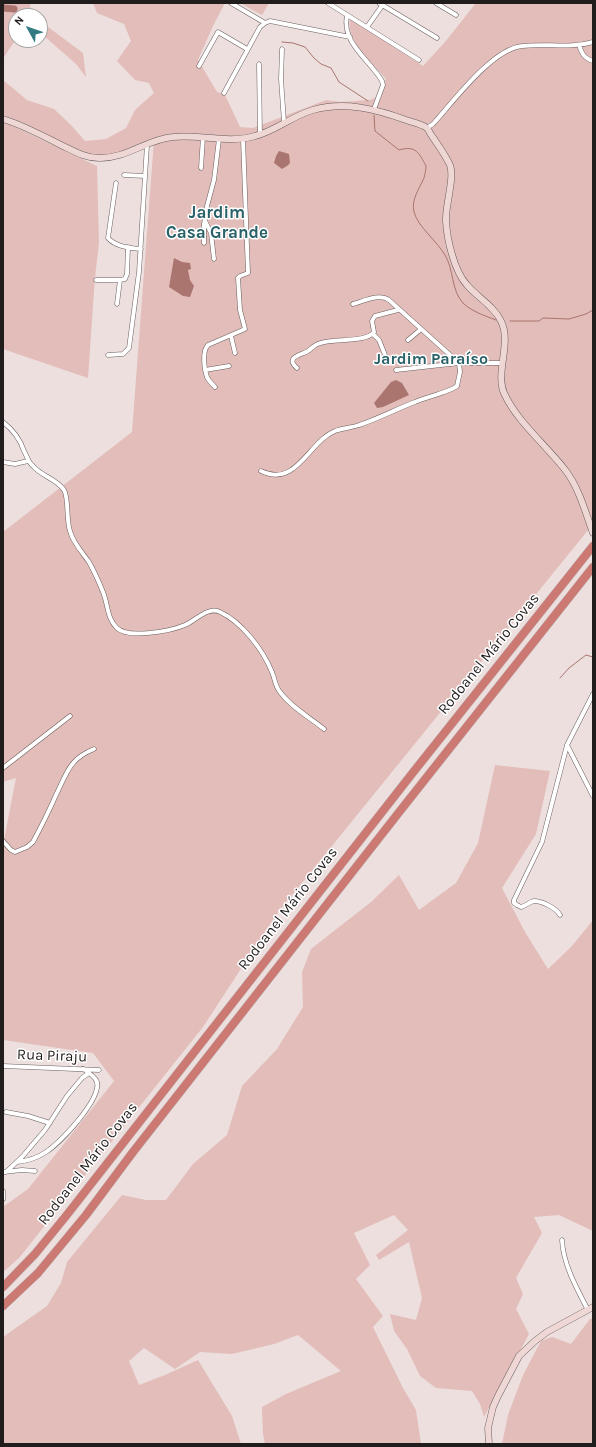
<!DOCTYPE html>
<meta charset="utf-8">
<style>
body{margin:0}
#map{position:relative;width:596px;height:1447px;overflow:hidden;background:#ecdfde;font-family:Karla,sans-serif}
canvas{display:block}
.frame{position:absolute;inset:0;border:4px solid #221d1d;pointer-events:none}
.north{position:absolute;left:8px;top:8px;width:40px;height:40px;box-sizing:border-box;background:#fff;border:1px solid #a7a5a5;border-radius:50%;rotate:310deg;font-size:11px;font-weight:700;line-height:16px;text-align:center;color:#221d1d}
.north::after{content:'';display:block;margin:auto;width:14px;height:18px;background:#337b83;clip-path:polygon(50% 0,100% 100%,50% 72%,0 100%)}
</style>
<div id="map">
<canvas width="596" height="1447"></canvas>
<div class="frame"></div>
<div class="north">N</div>
</div>
<script>
const ctx = document.querySelector('canvas').getContext('2d');
ctx.lineJoin = 'round';
function fill(path, color) { ctx.fillStyle = color; ctx.fill(path, 'evenodd'); }
function strokePath(path, color, width, dash) { ctx.strokeStyle = color; ctx.lineWidth = width; ctx.lineCap = dash ? 'butt' : 'round'; ctx.setLineDash(dash || []); ctx.stroke(path); }
function write(font, color, halo, rows, align = 'center') {
  ctx.font = font + ' Karla,sans-serif'; ctx.lineWidth = 3; ctx.setLineDash([]); ctx.textBaseline = 'middle'; ctx.strokeStyle = halo; ctx.fillStyle = color; for (const [text, x, y, turn = 0] of rows) {
    ctx.save(); ctx.translate(x, y); ctx.rotate((+turn || 0) * Math.PI / 180); ctx.textAlign = isNaN(turn) ? turn : align; if (halo) ctx.strokeText(text, 0, 0); ctx.fillText(text, 0, 0); ctx.restore();
  }
}
fill(new Path2D(`
 M3,3h28l-1,2 1,9 3,2h-18v23l-12,18 -1,13z
 M93,3h132l-12,23 -15,34 19,32 8,3 15,32 13,1 73,-28 14,2 30,-2 9,-4 7,-17c-12,-14 -41,-40 -36,-60l73,47 22,-24 31,-39h117v521l-317,391 -73,112 -184,231 -16,14v-65l25,-18 86,-108 -21,-28 -90,-13v-195l13,-67 -13,4v-250l129,-100 22,-292 -45,16h-18l-88,-41v-35l24,20 27,9 18,17 13,15 21,-2 20,-11 9,-18 19,-17 -5,-10 -14,-3 -18,-19 14,-20 -7,-17 -27,-11z
 M240,3h29l-7,12z
 M40,21l43,32 3,24 -10,-13 -33,-29h-3z
 M3,121l94,45 2,77 -4,34 -7,101 -85,-29z
 M495,765l55,6 -14,63 -34,54 23,44 23,37 24,-23 21,-26v311l-34,-16 -25,2 8,16 -26,45 7,16 -7,15 13,25 -45,83 -4,-13 -8,-13 -36,-3 -16,-12 -13,-27 -13,-18 -4,-17 26,6 6,-22 -13,-56 -30,18 -3,-5 32,-25 -14,-15 -40,18 16,32 -14,14 27,37 -10,11 30,61 13,22 5,34h-156l-2,-10 -1,-27 24,-13 55,-23 -43,-36 -24,9 -42,10 -32,-2 -25,17 -31,-21 -15,13 10,24 26,-10 33,-15 34,56 9,28h-238v-107l44,-31 14,-23 6,-21 55,-67 24,5h20l27,-36 34,-29 15,-49 35,-37 26,-42 -1,-35 9,-23 60,-47 28,-27 20,35 37,-27 22,-40z
 M593,1318v126h-91l6,-29 15,-40 18,-34 11,-4 19,7 19,-25z`), '#e3bdb9');
fill(new Path2D(`
 M279,151l10,3 1,9 -3,3 -5,3 -8,-6 2,-7z
 M174,258l8,4 8,1 1,6 -3,1 2,10 4,6 -4,11 -7,-1 -14,-9z
 M396,380l6,3 7,12 -26,12 -6,1 -3,-5 17,-21z`), '#aa756f');
strokePath(new Path2D(`
 M282,42l11,1 12,4 9,11 7,6 10,4 8,14 29,19
 M374,115l1,16 24,19c17,-5 20,3 27,16 0,3 -1,8 -2,12 -5,11 -13,22 -10,34 4,15 23,29 31,43 9,15 6,35 18,48 8,8 22,13 33,17
 M510,321h29l4,-3 26,1 17,-5 7,-4
 M560,678l9,-10 17,-13 7,2`), '#aa756f', 1);
strokePath(new Path2D(`
 M3,8l11,1`), '#aa756f', 7);
const street = new Path2D(`
 M231,3l34,20
 M328,3l91,57
 M379,3l58,35
 M436,3l20,12
 M347,15c-6,28 23,45 35,66l1,4 -9,24
 M367,27l17,-24
 M579,45c3,9 5,13 14,16
 M282,49l-1,30 3,43
 M259,64l1,71
 M199,66l19,-34 29,17
 M224,93l36,-66 5,-4 5,-2 80,16
 M427,128l6,-4c20,-22 59,-75 89,-78 24,-3 48,3 71,-4
 M201,168l2,-31
 M124,175l21,1
 M116,183l-8,55c8,9 22,10 33,11
 M205,221l6,12 3,26
 M204,243v-19l3,-18 7,-26 5,-41
 M96,280h24l-3,24
 M120,280l5,-1 2,-5 1,-27
 M373,334l6,6 6,15
 M231,336l4,17
 M408,340l12,-10
 M108,355l15,-1 6,-6 10,-76 8,-127
 M297,368c-13,-11 5,-13 11,-17 4,-3 7,-7 13,-8 12,-5 45,0 53,-11l-2,-11 3,-5 23,-6
 M205,370l24,-4
 M396,370l63,-7h44
 M215,387c-3,-3 -7,-7 -8,-10 -3,-8 -5,-26 1,-32l37,-16 -5,-19 -2,-32 2,-2 8,-3 -5,-134
 M3,422c9,7 17,17 21,29 3,5 4,11 9,15 8,10 24,13 31,24 5,8 2,30 6,41 3,12 12,21 19,31 5,9 10,20 14,30 5,12 4,27 14,36 11,11 54,3 68,-3 10,-4 23,-19 35,-13 22,10 43,38 52,60 3,7 3,14 8,20 11,15 29,25 44,37
 M3,462l12,2 13,-3
 M261,471c36,17 47,-29 74,-40 7,-3 16,-3 24,-6 19,-6 37,-16 56,-23 9,-4 37,-11 42,-16l3,-14 -1,-9 -70,-63c-10,-7 -25,1 -36,4
 M593,694l-26,51 26,51
 M3,768l67,-52
 M3,841l8,9 4,2 12,-5 6,-5c8,-15 16,-31 23,-47 11,-22 13,-36 38,-46
 M560,915c-4,-7 -18,-14 -26,-14 -5,1 -8,5 -13,6l-4,-2 -3,-2v-3l28,-58 25,-97
 M3,1066l96,4
 M6,1112l22,4 22,7
 M17,1162c10,-1 20,-4 29,-10 14,-9 55,-52 51,-70 -2,-6 -9,-10 -14,-13
 M3,1172l19,-2 13,1
 M6,1172l16,-15 23,-27 22,-34 15,-18 7,-5
 M3,1191v8
 M562,1240c1,24 15,49 26,70`);
const secondary = new Path2D(`
 M3,119c20,6 40,17 58,26 13,6 24,13 38,13 27,1 48,-19 74,-21 27,-3 55,7 82,-1 20,-5 37,-20 58,-26 31,-9 63,-1 93,10 6,2 16,4 21,8 2,2 3,6 5,8 6,9 12,17 17,27 7,12 -4,42 -3,58 1,18 8,50 21,64 10,12 27,21 34,36 11,22 -6,51 3,72 13,29 43,53 62,78 13,17 20,43 27,62
 M489,1444l-1,-16 5,-21 5,-11 21,-40 16,-15 12,-9 46,-25`);
const highway = new Path2D(`
 M3,1287l32,-33 31,-38 345,-441 182,-229
 M3,1306l35,-33 48,-58 47,-63 267,-341 193,-244`);
strokePath(street, '#685e5d', 5);
strokePath(secondary, '#685e5d', 7);
strokePath(highway, '#c1c0c0', 9);
strokePath(street, '#fff', 4);
strokePath(secondary, '#efd7d5', 6);
strokePath(highway, '#cb7972', 8);
write('15px', '#221d1d', '#fff', [
 ["Rodoanel Mário Covas",489,654,-51],
 ["Rodoanel Mário Covas",288,909,-52],
 ["Rua Piraju",52,1056,2],
 ["Rodoanel Mário Covas",88,1164,-52]
]);
write('bold 16px', '#286168', '#fff', [
 ["Jardim Paraíso",431,359]
]);
write('bold 17px', '#286168', '#fff', [
 ["Jardim",217,213],
 ["Casa Grande",217,233]
]);
</script>
